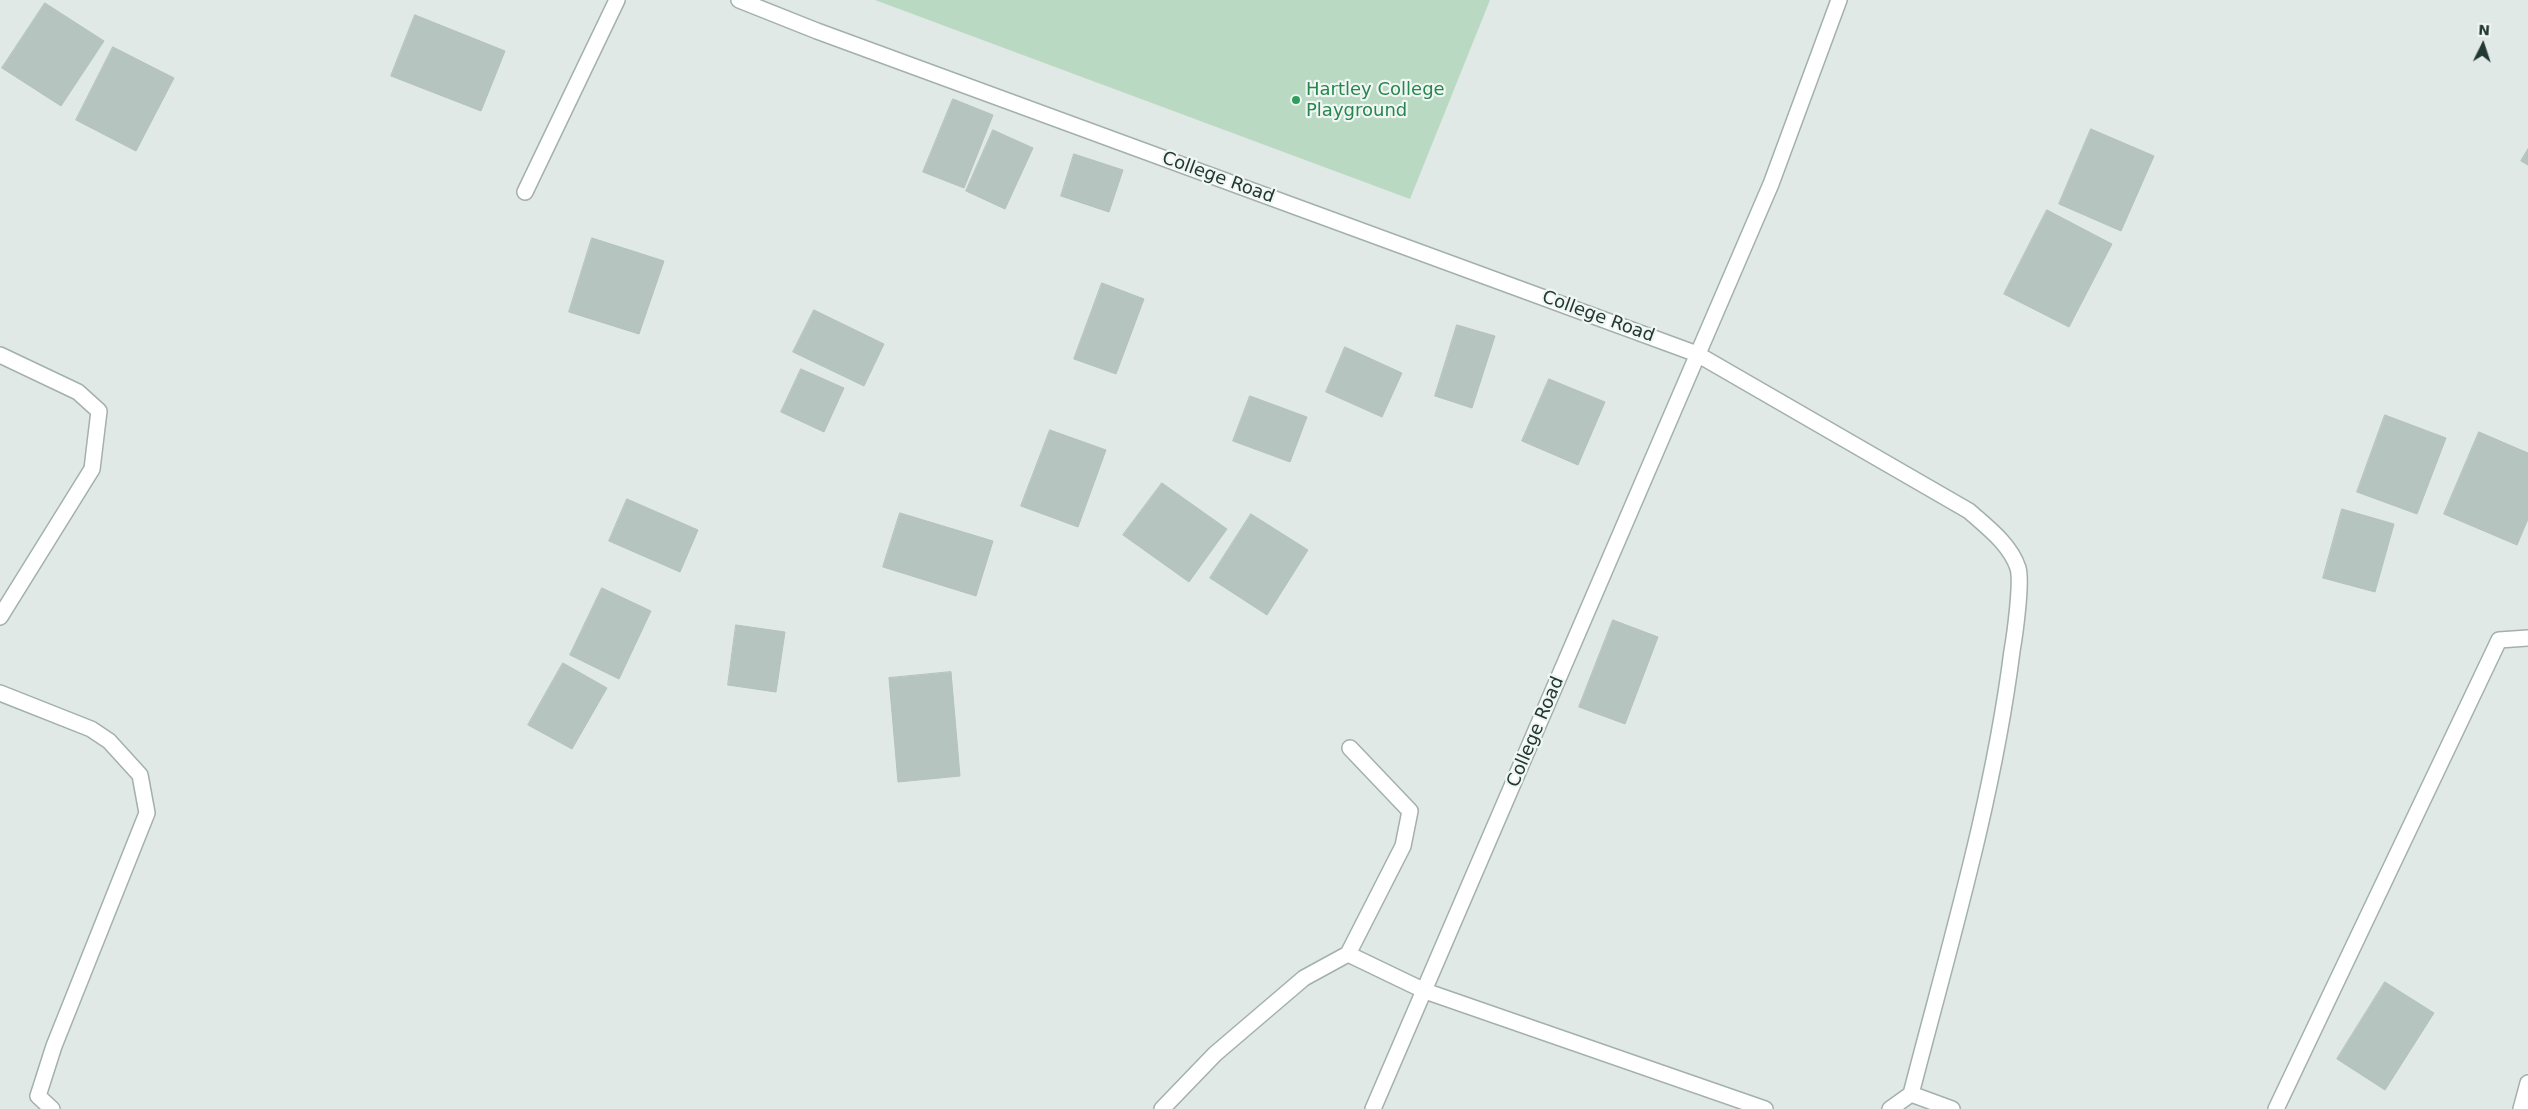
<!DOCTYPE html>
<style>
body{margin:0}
#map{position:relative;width:2528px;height:1109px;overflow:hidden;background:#e0e9e5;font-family:"DejaVu Sans",sans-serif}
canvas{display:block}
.north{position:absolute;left:2458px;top:20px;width:50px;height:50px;-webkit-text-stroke:4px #f0f6f3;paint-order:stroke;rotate:4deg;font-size:14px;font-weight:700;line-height:20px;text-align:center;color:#223832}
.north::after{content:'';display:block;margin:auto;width:18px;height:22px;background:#223832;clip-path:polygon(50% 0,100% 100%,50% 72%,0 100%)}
</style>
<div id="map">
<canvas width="2528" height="1109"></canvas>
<div class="north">N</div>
</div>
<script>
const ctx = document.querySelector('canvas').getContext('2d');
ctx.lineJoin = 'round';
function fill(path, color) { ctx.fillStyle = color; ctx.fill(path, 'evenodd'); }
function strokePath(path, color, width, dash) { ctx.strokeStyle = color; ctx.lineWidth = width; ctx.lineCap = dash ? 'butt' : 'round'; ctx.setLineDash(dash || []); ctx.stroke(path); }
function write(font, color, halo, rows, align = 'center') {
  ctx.font = font + ' "DejaVu Sans",sans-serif'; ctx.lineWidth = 4.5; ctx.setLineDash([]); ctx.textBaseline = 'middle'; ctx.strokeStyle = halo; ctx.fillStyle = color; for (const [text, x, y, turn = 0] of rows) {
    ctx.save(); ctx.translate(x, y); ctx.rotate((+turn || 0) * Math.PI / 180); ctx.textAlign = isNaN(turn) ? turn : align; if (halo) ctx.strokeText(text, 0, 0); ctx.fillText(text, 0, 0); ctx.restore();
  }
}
fill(new Path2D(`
 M875,0h615l-80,199z`), '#bad9c2');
const building = new Path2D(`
 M45,3l59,38 -43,65 -59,-38z
 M415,15l90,36 -24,60 -90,-35z
 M113,47l61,31 -38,73 -60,-31z
 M953,99l40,16 -29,73 -41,-16z
 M2091,129l63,27 -33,75 -62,-27z
 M993,130l40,18 -28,61 -39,-18z
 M2528,149v16l-7,-4z
 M1074,154l49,16 -14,42 -48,-16z
 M2047,210l65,34 -43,83 -65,-33z
 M592,238l72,23 -25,73 -70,-22z
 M1102,283l42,16 -28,75 -42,-15z
 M814,310l70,34 -20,42 -71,-34z
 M1457,325l38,11 -23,72 -37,-12z
 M1345,347l57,26 -20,44 -56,-25z
 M801,369l43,19 -20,44 -43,-20z
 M1549,379l56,23 -27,63 -56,-24z
 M1250,396l57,21 -17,45 -57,-21z
 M2385,415l61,23 -29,76 -60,-22z
 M1050,430l56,20 -28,77 -57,-21z
 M2479,432l49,21v66l-11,26 -73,-31z
 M1162,483l65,46 -38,53 -66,-47z
 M627,499l71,31 -18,42 -71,-31z
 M2342,509l52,15 -19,68 -52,-14z
 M900,513l93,28 -17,55 -93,-29z
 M1251,514l57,36 -41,65 -57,-37z
 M602,588l49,23 -32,68 -49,-24z
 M1613,620l45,17 -33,87 -46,-17z
 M736,625l49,7 -9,60 -48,-7z
 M563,663l44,25 -35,61 -44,-24z
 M951,672l9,104 -62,6 -9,-104z
 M2385,982l49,31 -49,77 -48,-31z`);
fill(building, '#b5c4be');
strokePath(building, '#b3c2bc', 1);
const street = new Path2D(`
 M739,0l78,31 880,323 272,157c18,16 41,33 49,57 4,14 -3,66 -6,83 -19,150 -63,296 -101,443
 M525,192l92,-192
 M0,355l78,37 21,19 -7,58 -92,148
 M0,693l91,36 18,12 31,34 7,38 -93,233 -16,50 14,13
 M1348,954l55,-108 7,-35 -60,-63
 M1162,1109l53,-55 89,-76 44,-24 77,37 340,118
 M1373,1109l398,-925 68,-184
 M1890,1109l21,-15 41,15
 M2276,1109l223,-469 29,-2
 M2521,1109l7,-26`);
strokePath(street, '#a3b0ac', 18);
strokePath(street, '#fff', 15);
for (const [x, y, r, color] of [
 [1296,100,5,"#2e9e5b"]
]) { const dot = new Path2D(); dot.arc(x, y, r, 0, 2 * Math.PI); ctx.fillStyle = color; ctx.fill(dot); strokePath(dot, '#f0f6f3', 2); }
write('18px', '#27864d', '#f0f6f3', [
 ["Hartley College",1306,90],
 ["Playground",1306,111]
], 'left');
write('18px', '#223832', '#f0f6f3', [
 ["College Road",1218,178,20],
 ["College Road",1598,317,20],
 ["College Road",1536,732,-67]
]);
</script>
